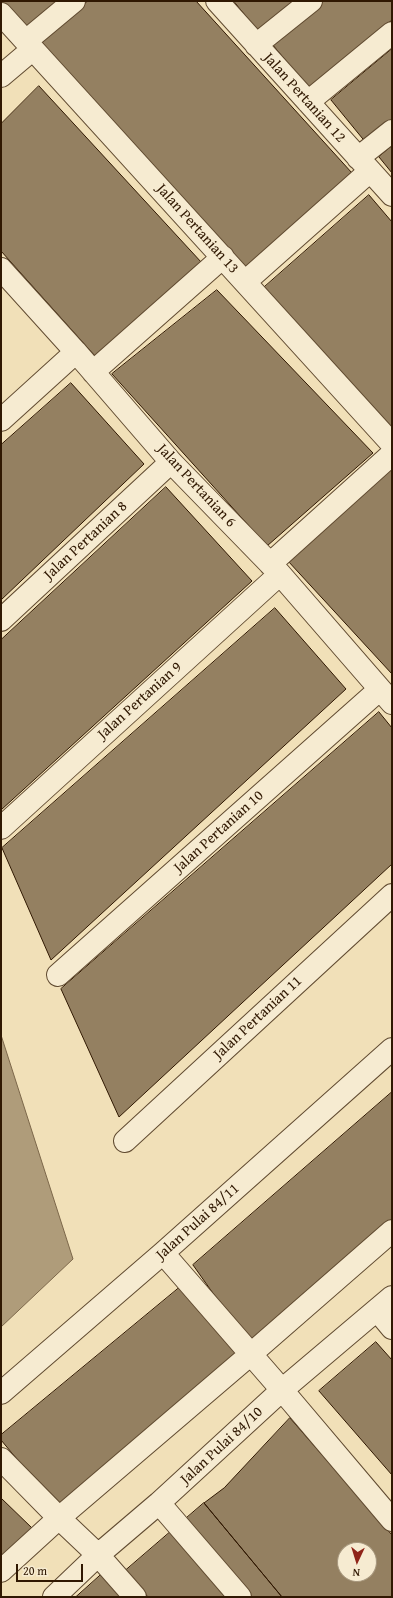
<!DOCTYPE html>
<style>
body{margin:0}
#map{position:relative;width:393px;height:1598px;overflow:hidden;background:#f1e0b8;font-family:"Gentium Book Plus",serif}
canvas{display:block}
.frame{position:absolute;inset:0;border:2px solid #301802;pointer-events:none}
.north{position:absolute;left:337px;top:1542px;width:40px;height:40px;box-sizing:border-box;background:#f6ebd1;border:1px solid #a7977e;border-radius:50%;rotate:184deg;font-size:11px;font-weight:700;line-height:16px;text-align:center;color:#301802}
.north::after{content:'';display:block;margin:auto;width:14px;height:18px;background:#8f2418;clip-path:polygon(50% 0,100% 100%,50% 72%,0 100%)}
.scale{position:absolute;left:16px;top:1564px;width:67px;height:18px;box-sizing:border-box;border:2px solid #301802;border-top:0;padding-left:5px;font-size:12px;line-height:14px;white-space:nowrap;color:#301802;-webkit-text-stroke:3px #f6ebd1;paint-order:stroke}
</style>
<div id="map">
<canvas width="393" height="1598"></canvas>
<div class="frame"></div>
<div class="north">N</div>
<div class="scale">20 m</div>
</div>
<script>
const ctx = document.querySelector('canvas').getContext('2d');
ctx.lineJoin = 'round';
function fill(path, color) { ctx.fillStyle = color; ctx.fill(path, 'evenodd'); }
function strokePath(path, color, width, dash) { ctx.strokeStyle = color; ctx.lineWidth = width; ctx.lineCap = dash ? 'butt' : 'round'; ctx.setLineDash(dash || []); ctx.stroke(path); }
function write(font, color, halo, rows, align = 'center') {
  ctx.font = font + ' "Gentium Book Plus",serif'; ctx.lineWidth = 3.5; ctx.setLineDash([]); ctx.textBaseline = 'middle'; ctx.strokeStyle = halo; ctx.fillStyle = color; for (const [text, x, y, turn = 0] of rows) {
    ctx.save(); ctx.translate(x, y); ctx.rotate((+turn || 0) * Math.PI / 180); ctx.textAlign = isNaN(turn) ? turn : align; if (halo) ctx.strokeText(text, 0, 0); ctx.fillText(text, 0, 0); ctx.restore();
  }
}
const water = new Path2D(`
 M1,1035l72,224 -72,68z`);
fill(water, '#af9c7a');
strokePath(water, '#7c674a', 1);
const building = new Path2D(`
 M1,1h56l-33,29 -23,-26z
 M88,1h108l156,172 -110,98 -201,-229z
 M234,1h66l-39,33z
 M324,1h68v19l-83,69 -37,-45z
 M392,49v74l-25,21 -36,-44z
 M39,86l163,177 -107,93 -94,-105v-127z
 M392,146v27l-13,-16z
 M369,195l23,27v216l-132,-147z
 M217,290l156,163 -106,93 -155,-172z
 M71,383l73,81 -143,136v-155z
 M392,467v207l-104,-113z
 M166,487l86,94 -251,229v-170z
 M275,608l71,81 -295,271 -49,-112z
 M379,712l13,16v136l-273,253 -58,-128z
 M392,1092v127l-141,128 -58,-82z
 M179,1288l63,65 -185,154 -56,-67v-5z
 M376,1342l16,18v115l-73,-84z
 M290,1418l102,117v62h-110l-78,-94 20,-15zM345,1550h24v24h-24z
 M1,1498l31,30 -31,29z
 M204,1503l78,94h-134l-23,-26z
 M103,1573l20,24h-47z`);
fill(building, '#948061');
strokePath(building, '#301802', 1);
const minor = new Path2D(`
 M217,1l175,194
 M1,14l391,430
 M26,41l48,-40
 M256,45l55,-44
 M1,76l32,-27
 M308,102l84,-69
 M358,158l34,-27
 M1,269l75,83 95,110 109,112 112,129
 M245,282l125,-111
 M93,372l130,-115
 M1,420l75,-68
 M270,564l122,-110
 M1,620l170,-158
 M1,828l279,-254
 M58,975l321,-285
 M125,1141l267,-246
 M163,1253l119,137 110,130
 M377,1310l15,18
 M1,1393l162,-140 229,-204
 M1,1459l58,59 39,37 37,42
 M159,1503l81,94
 M1,1571l58,-53 192,-164 141,-123
 M54,1597l44,-42 61,-52 123,-113 110,-93`);
strokePath(minor, '#604a30', 24);
strokePath(minor, '#f6ebd1', 22);
write('15px', '#301802', '#f6ebd1', [
 ["Jalan Pertanian 12",304,98,48],
 ["Jalan Pertanian 13",197,229,48],
 ["Jalan Pertanian 6",196,486,47],
 ["Jalan Pertanian 8",86,541,-43],
 ["Jalan Pertanian 9",140,701,-42],
 ["Jalan Pertanian 10",219,832,-42],
 ["Jalan Pertanian 11",258,1018,-43],
 ["Jalan Pulai 84/11",198,1222,-42],
 ["Jalan Pulai 84/10",222,1446,-43]
]);
</script>
